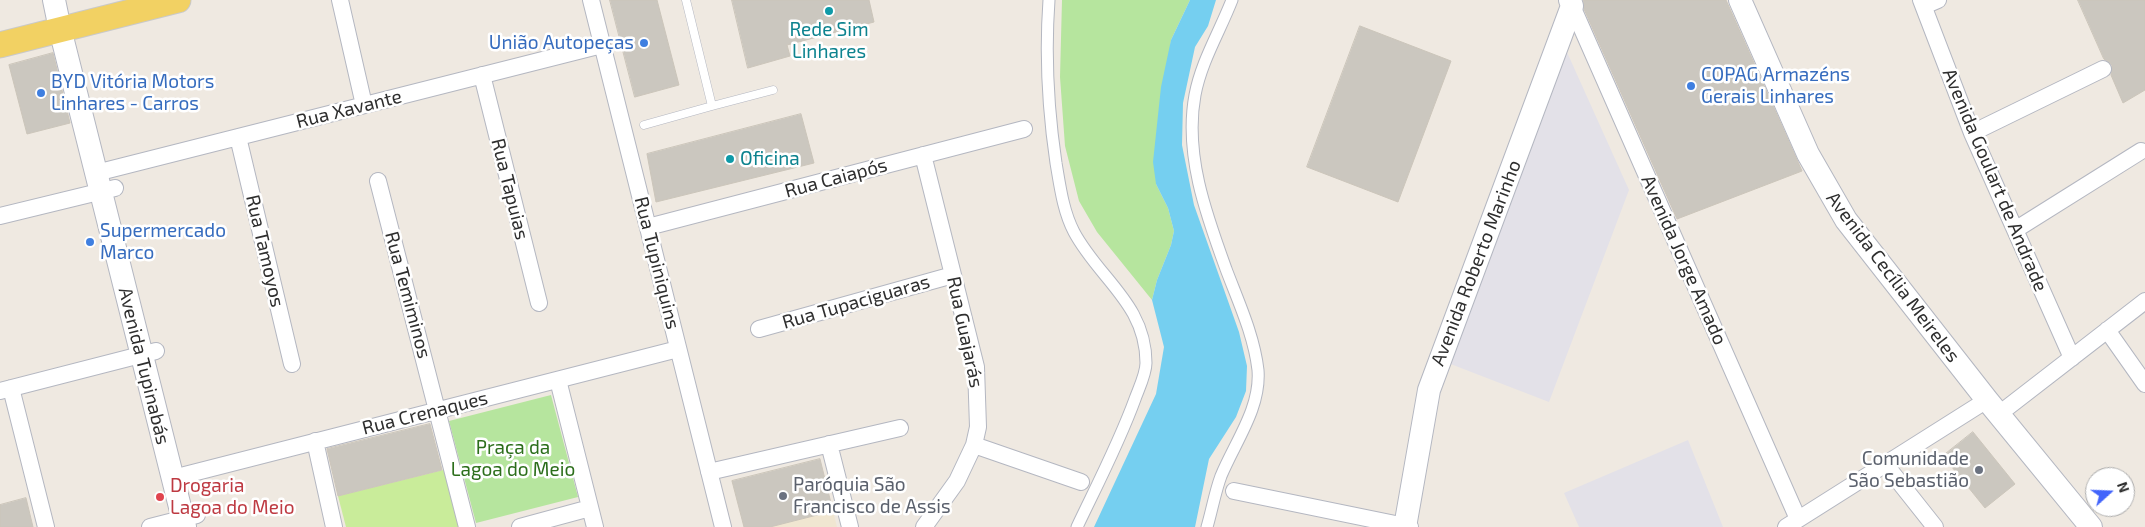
<!DOCTYPE html>
<meta charset="utf-8">
<style>
body{margin:0}
#map{position:relative;width:2145px;height:527px;overflow:hidden;background:#efe9e1;font-family:"Exo 2",sans-serif}
canvas{display:block}
.north{position:absolute;left:2085px;top:467px;width:50px;height:50px;box-sizing:border-box;background:#fff;border:1px solid #ababab;border-radius:50%;rotate:70deg;font-size:14px;font-weight:700;line-height:20px;text-align:center;color:#2e2e2e}
.north::after{content:'';display:block;margin:auto;width:18px;height:22px;background:#4264fb;clip-path:polygon(50% 0,100% 100%,50% 72%,0 100%)}
</style>
<div id="map">
<canvas width="2145" height="527"></canvas>
<div class="north">N</div>
</div>
<script>
const ctx = document.querySelector('canvas').getContext('2d');
ctx.lineJoin = 'round';
function fill(path, color) { ctx.fillStyle = color; ctx.fill(path, 'evenodd'); }
function strokePath(path, color, width, dash) { ctx.strokeStyle = color; ctx.lineWidth = width; ctx.lineCap = dash ? 'butt' : 'round'; ctx.setLineDash(dash || []); ctx.stroke(path); }
function write(font, color, halo, rows, align = 'center') {
  ctx.font = font + ' "Exo 2",sans-serif'; ctx.lineWidth = 5; ctx.setLineDash([]); ctx.textBaseline = 'middle'; ctx.strokeStyle = halo; ctx.fillStyle = color; for (const [text, x, y, turn = 0] of rows) {
    ctx.save(); ctx.translate(x, y); ctx.rotate((+turn || 0) * Math.PI / 180); ctx.textAlign = isNaN(turn) ? turn : align; if (halo) ctx.strokeText(text, 0, 0); ctx.fillText(text, 0, 0); ctx.restore();
  }
}
fill(new Path2D(`
 M1566,50l63,140 -80,212 -101,-39z
 M1688,440l35,87h-144l-15,-34z`), '#e3e1e8');
fill(new Path2D(`
 M833,511l4,16h-67z`), '#f0e6d1');
fill(new Path2D(`
 M1062,0h128l-19,40 -15,144 12,24 6,23 -3,14 -14,35 -5,20 -55,-68 -18,-31 -14,-55 -5,-69z
 M551,395l27,102 -102,26 -27,-102z`), '#b6e59e');
fill(new Path2D(`
 M447,469l14,58h-115l-8,-31z`), '#c9ec9a');
fill(new Path2D(`
 M1190,0h26l-8,26 -13,21 -12,56 -1,42 12,60 45,127 8,34 -1,25 -10,26 -27,42 -14,68h-101l62,-133 8,-47 -12,-47 5,-20 14,-35 3,-14 -6,-23 -12,-24 -3,-22 8,-75 10,-47z`), '#75cff0');
const building = new Path2D(`
 M610,0h47l22,85 -44,12z
 M732,0h137l5,22 -87,23 3,11 -42,12z
 M1584,0h142l76,171 -125,48 -93,-210z
 M2078,0h67v90l-22,13 -12,-28 1,-10 -8,-6z
 M1360,26l91,35 -53,141 -91,-35z
 M53,53l17,70 -43,11 -18,-69z
 M801,114l13,49 -158,39 -9,-48z
 M430,424l12,46 -104,26 -11,-47z
 M1973,432l42,52 -30,24 -42,-52z
 M820,459l13,52 -63,16h-26l-12,-46z
 M26,498l7,29h-33v-22z`);
fill(building, '#cbc7bf');
strokePath(building, '#cbc5ba', 1);
const service = new Path2D(`
 M712,106l61,-16
 M644,125l68,-19 -26,-106`);
const pedestrian = new Path2D(`
 M1049,0c-4,55 -1,109 7,163 4,23 7,48 18,69 25,47 72,72 72,131 0,11 -7,25 -11,36 -16,44 -38,86 -58,128
 M1207,527c5,-17 8,-35 14,-51 14,-34 40,-68 37,-106 -4,-35 -20,-69 -32,-101 -20,-55 -42,-115 -31,-174 6,-33 25,-64 37,-95`);
const minor = new Path2D(`
 M340,0l24,105
 M591,0l132,527
 M1921,0l51,133 100,225
 M1572,6l226,513
 M1924,6l14,-6
 M482,75l57,228
 M1972,133l131,-64
 M238,137l54,227
 M923,155l53,212 2,60 -4,18 -17,36 -33,46
 M96,173l506,-128
 M378,181l89,346
 M0,216l115,-28
 M648,227l376,-98
 M2015,230l126,-79
 M759,329l194,-54
 M2107,330l38,54
 M558,380l37,147
 M11,388l35,139
 M0,391l156,-40
 M1999,414l146,-113
 M315,441l19,86
 M829,444l21,83
 M974,445l107,37
 M1885,464l50,63
 M709,472l191,-44
 M173,478l505,-129
 M1234,491l176,36
 M150,527l47,-12
 M520,527l70,-19
 M1786,527l201,-127`);
const secondary = new Path2D(`
 M54,0l6,29 125,498
 M1740,0l68,154 38,66 141,180 104,127
 M1405,527l24,-137 143,-384 -2,-6`);
const primary = new Path2D(`
 M0,45l178,-45`);
strokePath(service, '#b4b7c1', 9);
strokePath(pedestrian, '#b4b7c1', 13);
strokePath(minor, '#b4b7c1', 18);
strokePath(secondary, '#b4b7c1', 24);
strokePath(primary, '#c9c9c9', 27);
strokePath(service, '#fff', 8);
strokePath(pedestrian, '#fff', 11);
strokePath(minor, '#fff', 16);
strokePath(secondary, '#fff', 22);
strokePath(primary, '#f2d163', 25);
for (const [x, y, r, color] of [
 [829,11,5,"#0f9aa8"],
 [644,43,5,"#3f7fe0"],
 [1691,86,5,"#3f7fe0"],
 [41,93,5,"#3f7fe0"],
 [730,159,5,"#0f9aa8"],
 [90,242,5,"#3f7fe0"],
 [1979,470,5,"#6b7280"],
 [783,496,5,"#6b7280"],
 [160,497,5,"#e0444e"]
]) { const dot = new Path2D(); dot.arc(x, y, r, 0, 2 * Math.PI); ctx.fillStyle = color; ctx.fill(dot); strokePath(dot, '#fff', 2); }
write('19px', '#0d838f', '#fff', [
 ["Rede Sim",829,30],
 ["Linhares",829,52],
 ["Oficina",740,159,"left"]
]);
write('19px', '#366cbe', '#fff', [
 ["União Autopeças",634,43,"right"],
 ["COPAG Armazéns",1701,75],
 ["Gerais Linhares",1701,97],
 ["BYD Vitória Motors",51,82],
 ["Linhares - Carros",51,104],
 ["Supermercado",100,231],
 ["Marco",100,253]
], 'left');
write('19px', '#2e2e2e', '#fff', [
 ["Rua Xavante",349,109,-14],
 ["Rua Caiapós",836,178,-15],
 ["Avenida Goulart de Andrade",1995,180,67],
 ["Rua Tapuias",510,189,76],
 ["Rua Tamoyos",265,251,77],
 ["Avenida Jorge Amado",1684,260,66],
 ["Rua Tupiniquins",657,263,76],
 ["Avenida Roberto Marinho",1476,263,-69],
 ["Avenida Cecília Meireles",1893,277,53],
 ["Rua Temiminos",408,295,75],
 ["Rua Tupaciguaras",856,302,-16],
 ["Rua Guajarás",965,332,78],
 ["Avenida Tupinabás",144,366,76],
 ["Rua Crenaques",425,413,-14]
]);
write('19px', '#2c6e1b', '#fff', [
 ["Praça da",513,448],
 ["Lagoa do Meio",513,470]
]);
write('19px', '#5b616d', '#fff', [
 ["Comunidade",1969,459],
 ["São Sebastião",1969,481],
 ["Paróquia São",793,485,"left"],
 ["Francisco de Assis",793,507,"left"]
], 'right');
write('19px', '#be3a42', '#fff', [
 ["Drogaria",170,486],
 ["Lagoa do Meio",170,508]
], 'left');
</script>
